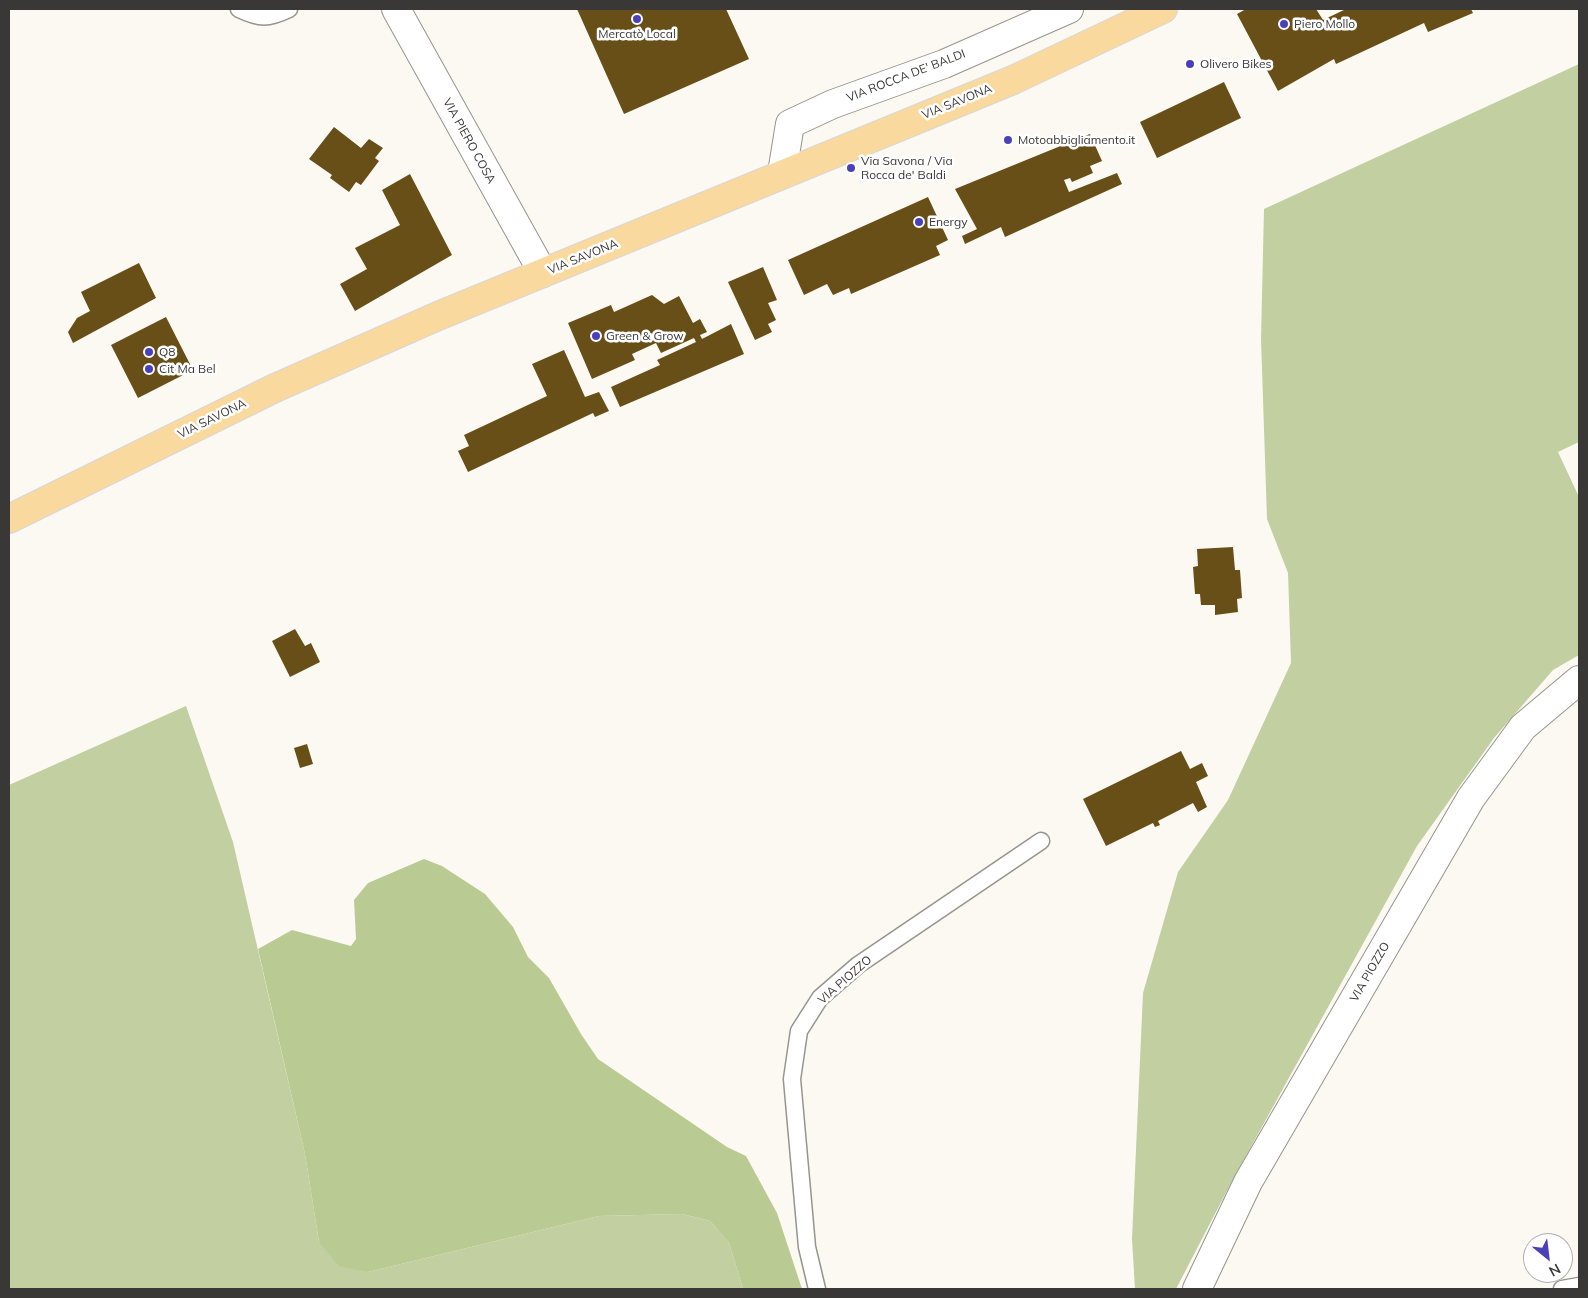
<!DOCTYPE html>
<meta charset="utf-8">
<style>
body{margin:0}
#map{position:relative;width:1588px;height:1298px;overflow:hidden;background:#fcf9f3;font-family:Mulish,sans-serif}
canvas{display:block}
.frame{position:absolute;inset:0;border:10px solid #393836;pointer-events:none}
.north{position:absolute;left:1523px;top:1233px;width:50px;height:50px;box-sizing:border-box;background:#fff;border:1px solid #b0afaf;border-radius:50%;rotate:151deg;font-size:14px;font-weight:700;line-height:20px;text-align:center;color:#393836}
.north::after{content:'';display:block;margin:auto;width:18px;height:22px;background:#4a41b8;clip-path:polygon(50% 0,100% 100%,50% 72%,0 100%)}
</style>
<div id="map">
<canvas width="1588" height="1298"></canvas>
<div class="frame"></div>
<div class="north">N</div>
</div>
<script>
const ctx = document.querySelector('canvas').getContext('2d');
ctx.lineJoin = 'round';
function fill(path, color) { ctx.fillStyle = color; ctx.fill(path, 'evenodd'); }
function strokePath(path, color, width, dash) { ctx.strokeStyle = color; ctx.lineWidth = width; ctx.lineCap = dash ? 'butt' : 'round'; ctx.setLineDash(dash || []); ctx.stroke(path); }
function write(font, color, halo, rows, align = 'center') {
  ctx.font = font + ' Mulish,sans-serif'; ctx.lineWidth = 5; ctx.setLineDash([]); ctx.textBaseline = 'middle'; ctx.strokeStyle = halo; ctx.fillStyle = color; for (const [text, x, y, turn = 0] of rows) {
    ctx.save(); ctx.translate(x, y); ctx.rotate((+turn || 0) * Math.PI / 180); ctx.textAlign = isNaN(turn) ? turn : align; if (halo) ctx.strokeText(text, 0, 0); ctx.fillText(text, 0, 0); ctx.restore();
  }
}
fill(new Path2D(`
 M1579,64v378l-21,10 21,45v158l-26,15 -59,68 -77,108 -185,335 -56,108h-41l-3,-50 11,-246 35,-121 50,-72 63,-137 -3,-90 -21,-54 -6,-180 3,-130z
 M186,706l47,136 72,312 14,88 49,30 231,-56 83,-2 28,7 19,22 14,46h-734v-504z`), '#c1cfa1');
fill(new Path2D(`
 M424,859l18,7 43,28 28,33 15,30 21,21 32,56 17,25 129,88 19,9 31,57 25,76h-59l-14,-46 -19,-22 -28,-7 -83,2 -231,56 -29,-6 -20,-24 -14,-88 -47,-205 34,-19 59,16 5,-7 -2,-39 14,-17z`), '#b9cb92');
fill(new Path2D(`
 M577,9h149l23,50 -125,55z
 M1246,9h70l7,11 23,-11h125l2,4 -45,19 -4,-9 -88,41 -2,-5 -56,32 -41,-77z
 M1224,82l17,36 -84,40 -17,-36z
 M334,127l27,21 8,-9 14,9 -8,10 4,3 -18,24 -5,-3 -7,10 -19,-14 2,-3 -23,-16z
 M1090,134l12,27 -12,5 3,7 -21,9 -2,-4 -6,2 5,12 48,-19 5,11 -117,53 -4,-10 -36,17 -3,-8 15,-7 -22,-40z
 M410,174l42,81 -97,56 -15,-27 27,-15 -12,-21 45,-23 -18,-35z
 M928,197l20,43 -12,6 4,9 -89,39 -2,-6 -16,7 -6,-11 -23,11 -16,-35z
 M139,263l17,35 -83,45 -5,-11 9,-14 13,-7 -9,-19z
 M763,267l14,33 -9,3 8,17 -8,4 4,8 -17,8 -27,-58z
 M652,295l12,9 15,-8 14,27 7,-4 7,13 -7,3 2,4 29,-15 13,30 -124,53 -9,-20 49,-22 -3,-5 39,-18 -2,-4 -33,15 -5,-10 -24,11 3,6 -43,19 -24,-56 43,-18 3,7z
 M166,317l27,53 -55,28 -27,-53z
 M564,350l21,47 14,-5 10,19 -14,6 -2,-4 -125,59 -10,-21 11,-5 -5,-11 83,-39 -15,-32z
 M1233,547l2,23h5l2,28 -5,1 1,13 -23,3v-10h-14l-1,-11h-5l-2,-27 5,-1 -1,-17z
 M295,629l10,17 6,-3 9,19 -30,15 -18,-36z
 M307,744l6,20 -13,4 -6,-20z
 M1181,751l9,18 12,-6 6,13 -12,6 11,25 -9,5 -5,-9 -35,18 2,4 -5,2 -2,-4 -47,23 -23,-47z`), '#684e17');
const service = new Path2D(`
 M239,9c21,10 29,10 50,0
 M817,1289l-10,-42 -15,-168 7,-48 21,-33 38,-33 183,-124
 M1562,1289l17,-3`);
const minor = new Path2D(`
 M396,9l147,264
 M782,173l8,-49 43,-20 111,-40 125,-55
 M1197,1289l51,-107 223,-384 52,-71 56,-47`);
const primary = new Path2D(`
 M9,519l266,-131 163,-72 575,-236 150,-71`);
strokePath(service, '#97948e', 19);
strokePath(minor, '#97948e', 30);
strokePath(primary, '#d7d7d7', 30);
strokePath(service, '#fff', 16);
strokePath(minor, '#fff', 28);
strokePath(primary, '#f9d99d', 28);
for (const [x, y, r, color] of [
 [637,19,5,"#4a41b8"],
 [1284,24,5,"#4a41b8"],
 [1190,64,5,"#4a41b8"],
 [1008,140,5,"#4a41b8"],
 [851,168,5,"#4a41b8"],
 [919,222,5,"#4a41b8"],
 [596,336,5,"#4a41b8"],
 [149,352,5,"#4a41b8"],
 [149,369,5,"#4a41b8"]
]) { const dot = new Path2D(); dot.arc(x, y, r, 0, 2 * Math.PI); ctx.fillStyle = color; ctx.fill(dot); strokePath(dot, '#fff', 2); }
write('12px', '#393836', '#fff', [
 ["Piero Mollo",1294,24],
 ["Mercatò Local",637,34,"center"],
 ["Olivero Bikes",1200,64],
 ["Motoabbigliamento.it",1018,140],
 ["Via Savona / Via",861,161],
 ["Rocca de' Baldi",861,175],
 ["Energy",929,222],
 ["Green & Grow",606,336],
 ["Q8",159,352],
 ["Cit Ma Bel",159,369]
], 'left');
write('12px', '#393836', '#fff', [
 ["VIA ROCCA DE' BALDI",906,76,-21],
 ["VIA SAVONA",957,102,-22],
 ["VIA PIERO COSA",469,141,61],
 ["VIA SAVONA",583,257,-22],
 ["VIA SAVONA",212,419,-26],
 ["VIA PIOZZO",1370,972,-60],
 ["VIA PIOZZO",845,980,-41]
]);
</script>
